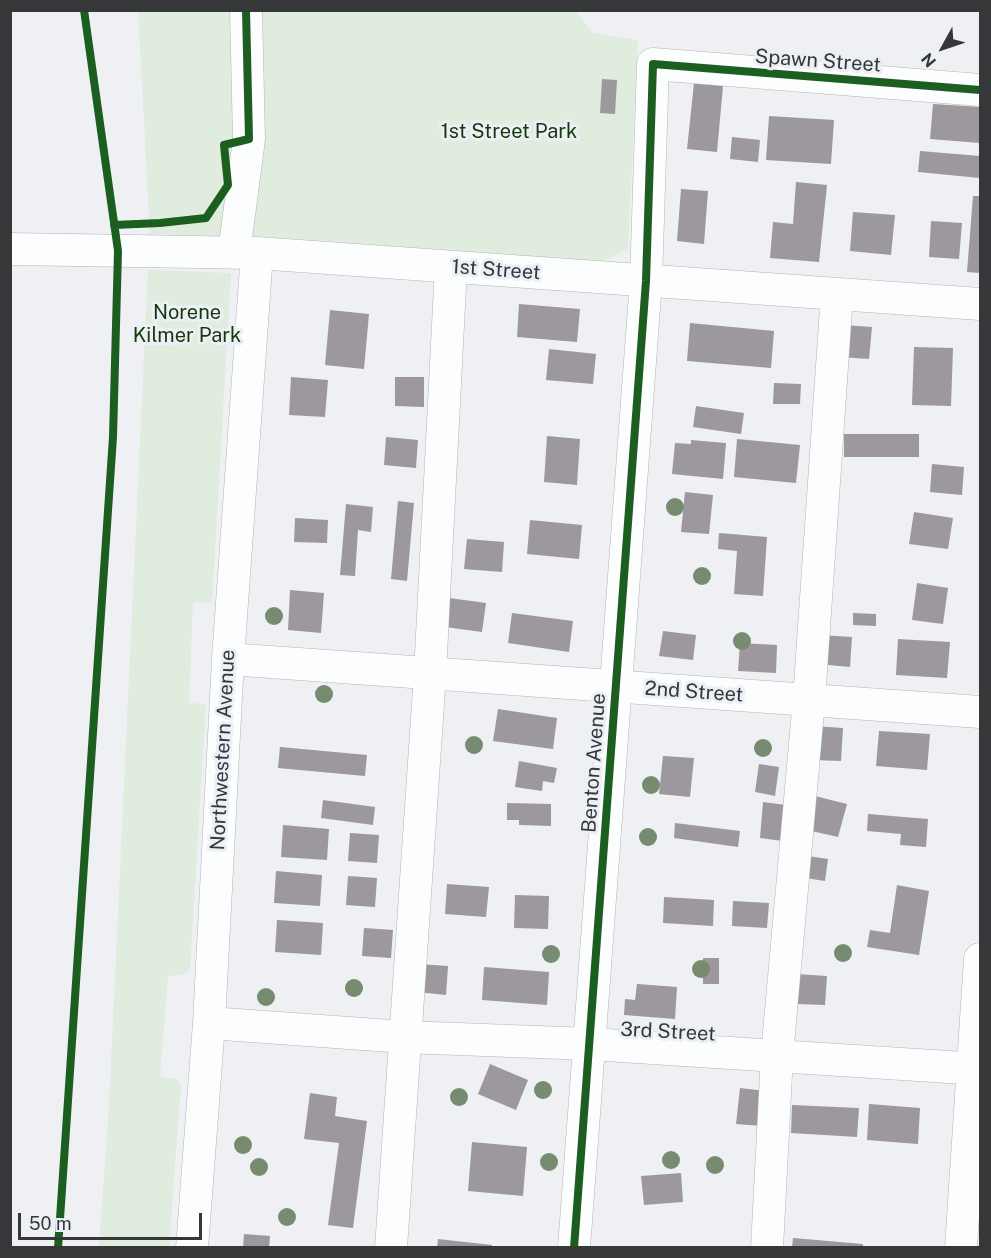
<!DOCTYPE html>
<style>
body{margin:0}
#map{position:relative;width:991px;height:1258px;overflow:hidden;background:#eef0f4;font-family:"Public Sans",sans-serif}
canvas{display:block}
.frame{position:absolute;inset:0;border:12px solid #353739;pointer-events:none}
.north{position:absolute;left:913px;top:18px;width:60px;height:60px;-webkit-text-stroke:4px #eceff6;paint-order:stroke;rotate:230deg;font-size:16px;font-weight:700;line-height:24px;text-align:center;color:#353739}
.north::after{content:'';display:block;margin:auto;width:21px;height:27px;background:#353739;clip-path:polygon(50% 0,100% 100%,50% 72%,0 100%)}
.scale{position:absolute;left:18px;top:1213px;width:184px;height:27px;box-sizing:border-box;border:3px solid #353739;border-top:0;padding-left:8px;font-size:18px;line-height:21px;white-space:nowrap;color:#353739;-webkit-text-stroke:4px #eceff6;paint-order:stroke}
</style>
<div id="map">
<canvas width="991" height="1258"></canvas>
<div class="frame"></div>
<div class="north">N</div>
<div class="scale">50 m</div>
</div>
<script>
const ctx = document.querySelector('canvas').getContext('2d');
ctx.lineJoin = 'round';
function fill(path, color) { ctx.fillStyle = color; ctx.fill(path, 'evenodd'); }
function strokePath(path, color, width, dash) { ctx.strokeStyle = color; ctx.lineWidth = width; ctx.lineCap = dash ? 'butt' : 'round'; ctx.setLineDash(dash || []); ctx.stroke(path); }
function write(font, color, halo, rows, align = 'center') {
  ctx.font = font + ' "Public Sans",sans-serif'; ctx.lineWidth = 6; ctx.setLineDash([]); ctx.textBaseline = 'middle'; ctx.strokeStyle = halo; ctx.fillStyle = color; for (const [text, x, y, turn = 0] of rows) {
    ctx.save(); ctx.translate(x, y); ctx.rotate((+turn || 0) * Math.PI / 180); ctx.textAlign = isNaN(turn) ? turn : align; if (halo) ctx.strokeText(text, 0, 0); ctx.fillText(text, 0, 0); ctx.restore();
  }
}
fill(new Path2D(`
 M138,11h438l17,22 45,7 -10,209 -27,13 -314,-24 -137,-4z
 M148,270l83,3 -19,330 -19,-1 -4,101 17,1 -16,265c-6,7 -13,6 -22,7l-8,100 16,3 5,6 -12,162h-70l10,-141z`), '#dfecde');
fill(new Path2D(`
 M602,79l15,1 -2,34 -15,-1z
 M694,83l29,3 -6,66 -30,-3z
 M933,104l47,3v36l-50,-4z
 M769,116l65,4 -3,44 -65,-4z
 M732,137l28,3 -2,22 -28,-3z
 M920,151l60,5v22l-62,-6z
 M796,182l31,3 -8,77 -49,-4 3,-36 20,2z
 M681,189l27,2 -4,53 -27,-3z
 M973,196h7v77l-13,-1z
 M853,212l42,3 -4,40 -41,-4z
 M931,221l31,2 -3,36 -30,-2z
 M519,304l61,5 -3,33 -60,-5z
 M330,310l39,4 -5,55 -39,-4z
 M690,323l84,8 -3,37 -84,-7z
 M843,325l29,2 -3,32 -29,-2z
 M914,347l39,1 -2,58 -39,-1z
 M549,349l47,5 -3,30 -47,-4z
 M291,377l37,3 -3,37 -36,-2z
 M395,377h29v30l-29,-1z
 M774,383l27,1 -1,20h-27z
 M696,406l48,7 -3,21 -48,-7z
 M844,434h75v23h-75z
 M547,436l33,3 -3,46 -33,-3z
 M386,437l32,3 -2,28 -32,-3z
 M737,439l63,6 -4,38 -62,-6z
 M691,440l35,3 -3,36 -51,-5 3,-31 16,1z
 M932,464l32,3 -2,28 -32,-3z
 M685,492l28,3 -4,39 -28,-2z
 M398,501l16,2 -7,78 -16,-2z
 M346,504l27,3 -2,25 -13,-2 -3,46 -15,-1z
 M914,512l39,6 -5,31 -39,-5z
 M295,518l33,2 -1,23 -33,-1z
 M530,520l52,5 -3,34 -52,-5z
 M719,533l48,4 -4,59 -29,-2 3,-43 -19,-2z
 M467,539l37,3 -2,30 -38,-3z
 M917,583l31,5 -5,36 -31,-4z
 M290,590l34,3 -3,40 -33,-3z
 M442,597l44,6 -4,29 -44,-6z
 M512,613l61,8 -4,31 -61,-9z
 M853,613l23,1v12l-23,-1z
 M663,631l33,4 -3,25 -34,-4z
 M821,635l31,2 -2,30 -32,-3z
 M898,639l52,3 -3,36 -51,-3z
 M740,643l37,2 -1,28 -38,-2z
 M498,709l59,9 -4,31 -60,-8z
 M814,726l29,2 -2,33 -29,-1z
 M879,731l51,3 -3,36 -51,-4z
 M280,747l87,8 -2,21 -87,-8z
 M663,756l31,2 -4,39 -31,-3z
 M519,761l38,7 -3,15 -11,-2 -1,10 -27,-4z
 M759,764l20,3 -4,29 -20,-4z
 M815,796l32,8 -9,33 -31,-7z
 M323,800l52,7 -2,18 -52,-7z
 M763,802l23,3 -3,36 -23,-3z
 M507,803l44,1v22l-32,-1v-5h-12z
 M868,814l60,5 -2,28 -26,-2 1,-11 -34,-3z
 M675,823l65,8 -2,16 -64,-9z
 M283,825l46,4 -2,31 -46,-3z
 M350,833l29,2 -2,28 -29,-2z
 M801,855l27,4 -3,22 -26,-4z
 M276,871l46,4 -2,31 -46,-3z
 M348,876l29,2 -2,29 -29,-2z
 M447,884l42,3 -3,30 -41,-3z
 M897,885l32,6 -10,64 -52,-8 3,-17 20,3z
 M515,895l34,1 -1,33 -34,-1z
 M664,897l50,3 -1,26 -50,-3z
 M733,901l36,2 -2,25 -35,-2z
 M277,920l46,3 -2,32 -46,-3z
 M364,928l29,2 -2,28 -29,-2z
 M703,958h16v26h-16z
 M419,964l29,2 -2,29 -29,-3z
 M484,967l65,5 -2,33 -65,-5z
 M796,974l31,2 -2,29 -30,-1z
 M637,984l40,3 -2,32 -51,-4 1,-16 10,1z
 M490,1064l38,16 -12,30 -38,-16z
 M740,1088l26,3 -4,35 -26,-2z
 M310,1093l27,4 -2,19 32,5 -14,107 -25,-3 11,-82 -35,-4z
 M869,1104l51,4 -2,36 -51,-4z
 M792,1105l67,3 -2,29 -66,-4z
 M472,1142l55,5 -4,49 -55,-5z
 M681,1173l2,29 -39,3 -3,-29z
 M244,1234l26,2 -1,12h-26z
 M793,1238l70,6v4h-71z
 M438,1239l54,6v3h-55z`), '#9d979e');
const minor = new Path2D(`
 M10,249l247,4 723,51
 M234,253l15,-114 -3,-129
 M228,659l752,53
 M209,1023l196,14 185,7 390,25
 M192,1248l17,-225 19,-364 29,-406
 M391,1248l39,-574 21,-407
 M574,1248l72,-967 7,-217 327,26
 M767,1248l10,-193 32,-355 28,-406
 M961,1248l19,-289`);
strokePath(minor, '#b3b4b7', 33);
strokePath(minor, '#fcfdfd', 32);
strokePath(new Path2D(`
 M114,225l46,-2 46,-5 22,-33 -4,-40 25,-6 -3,-129
 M58,1248l55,-811 5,-186 -34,-241
 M574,1248l72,-967 7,-217 327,26`), '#1b5e20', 8);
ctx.fillStyle = '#768b70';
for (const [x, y] of [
 [675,507],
 [702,576],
 [274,616],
 [742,641],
 [324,694],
 [474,745],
 [763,748],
 [651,785],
 [648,837],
 [843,953],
 [551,954],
 [701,969],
 [354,988],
 [266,997],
 [543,1090],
 [459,1097],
 [243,1145],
 [671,1160],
 [549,1162],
 [715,1165],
 [259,1167],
 [287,1217]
]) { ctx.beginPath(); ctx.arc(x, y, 9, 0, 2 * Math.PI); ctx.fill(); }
write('20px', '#353739', '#eceff6', [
 ["Spawn Street",818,61,4],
 ["1st Street",496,270,4],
 ["2nd Street",694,692,4],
 ["Northwestern Avenue",223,750,-87],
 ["Benton Avenue",594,763,-86],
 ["3rd Street",668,1032,3]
]);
write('20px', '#133904', '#eceff6', [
 ["1st Street Park",509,132],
 ["Norene",187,313],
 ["Kilmer Park",187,336]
]);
</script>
